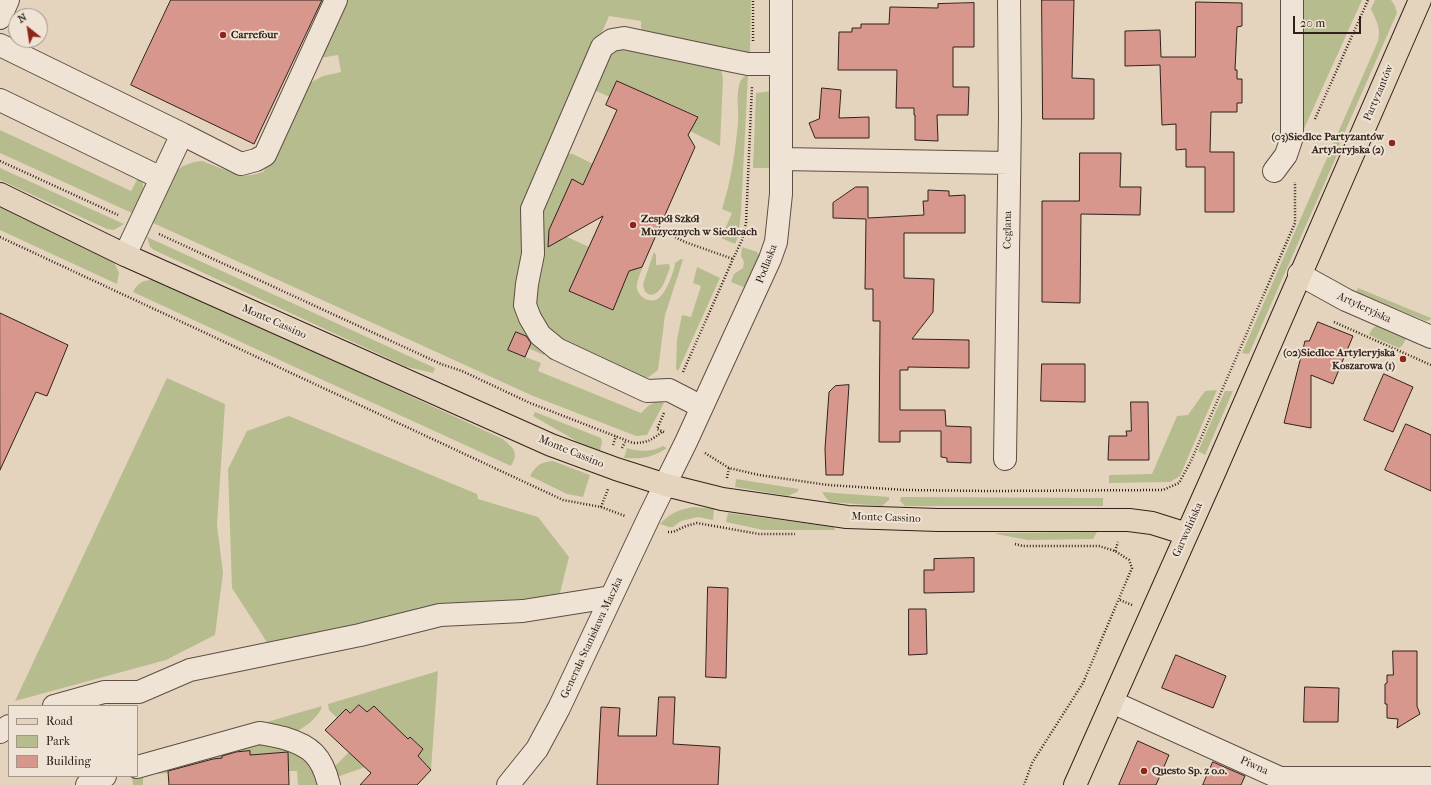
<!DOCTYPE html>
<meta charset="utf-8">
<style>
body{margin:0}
#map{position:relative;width:1431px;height:785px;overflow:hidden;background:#e5d4bd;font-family:"IM FELL French Canon",serif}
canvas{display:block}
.legend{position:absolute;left:8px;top:705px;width:130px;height:72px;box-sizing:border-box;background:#eee3d4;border:1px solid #a2958a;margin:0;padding:5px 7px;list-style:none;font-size:12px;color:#31211a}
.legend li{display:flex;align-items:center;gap:8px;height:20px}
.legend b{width:20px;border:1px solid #a2958a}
.north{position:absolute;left:8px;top:8px;width:40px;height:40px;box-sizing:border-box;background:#eee3d4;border:1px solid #a2958a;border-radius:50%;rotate:330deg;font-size:11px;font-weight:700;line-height:16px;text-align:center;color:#31211a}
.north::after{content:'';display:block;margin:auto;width:14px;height:18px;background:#8f2418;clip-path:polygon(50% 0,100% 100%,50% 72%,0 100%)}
.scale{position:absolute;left:1293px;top:16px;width:68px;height:18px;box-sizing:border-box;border:2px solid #31211a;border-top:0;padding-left:5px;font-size:12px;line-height:14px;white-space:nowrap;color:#31211a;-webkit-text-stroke:3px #eee3d4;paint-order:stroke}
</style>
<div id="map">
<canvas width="1431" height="785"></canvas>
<ul class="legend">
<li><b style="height:5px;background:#e5d4bd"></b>Road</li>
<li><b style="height:11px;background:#b7bc8f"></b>Park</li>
<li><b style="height:11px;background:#d8978c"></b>Building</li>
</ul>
<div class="north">N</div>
<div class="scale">20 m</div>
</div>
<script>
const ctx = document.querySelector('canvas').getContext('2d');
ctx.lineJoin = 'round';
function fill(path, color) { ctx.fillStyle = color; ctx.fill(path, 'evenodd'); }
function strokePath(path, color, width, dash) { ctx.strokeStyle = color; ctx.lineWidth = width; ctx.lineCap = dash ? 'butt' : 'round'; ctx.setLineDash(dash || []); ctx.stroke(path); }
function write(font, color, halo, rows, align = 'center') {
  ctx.font = font + ' "IM FELL French Canon",serif'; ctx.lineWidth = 4; ctx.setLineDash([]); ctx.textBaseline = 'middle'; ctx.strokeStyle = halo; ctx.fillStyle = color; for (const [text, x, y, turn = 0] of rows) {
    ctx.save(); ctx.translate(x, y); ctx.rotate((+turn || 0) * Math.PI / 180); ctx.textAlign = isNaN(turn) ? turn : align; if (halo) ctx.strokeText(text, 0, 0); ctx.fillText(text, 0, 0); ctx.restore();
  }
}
fill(new Path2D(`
 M347,0h404l-1,54 -107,-19 -2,-6v-8l-32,-5 -80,186 -7,75 25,71 -3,7 -16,-7 5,-9 -17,-7 -8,18 33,13 -3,8 103,42 7,-7 9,-5 7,2 -17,32 -11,1 -103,-40 -382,-174 23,-49 9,-7 11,-4 8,-1 39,15 11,-1 11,-3 10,-14 35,-74 15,-8 18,-4 -3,-17 -18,3z
 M1304,0h58l-59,131z
 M1375,0h16l4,6 2,7 -58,132 2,1 -92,208 -7,-1 136,-312c3,-13 -2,-21 -7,-32z
 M614,46l107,22 2,11 -3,67 -30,-15 8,-15 -81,-35 -7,16 -21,-9z
 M748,74l-7,139 -3,24 -3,7 -14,-6 11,-25 -10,-4c9,-28 13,-56 16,-86 1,-12 -2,-26 1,-37 1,-6 4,-9 9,-12z
 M772,91l-2,77h-17l3,-75z
 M0,130l131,61 7,-13c13,5 -2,27 -6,35l-132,-60z
 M565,154h8l20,10 -10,21 -11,-5 -23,50v4l9,7 5,-2 2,-3 24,11 -20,44 43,19 19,-43 7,2 5,-3c-2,6 -5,12 -6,18 -2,12 14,22 23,13 7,-7 14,-25 15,-34l6,-4 2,1 -18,55 -7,55 -9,7 -7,1 -89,-40 -23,-43 8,-87z
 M0,168l124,56 -10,6 -7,-1 -107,-49z
 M0,207l113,53 6,13 -2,11 -117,-54z
 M147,237l288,131 -2,5 -26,-6 -253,-117 -4,-3z
 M742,247l15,5 2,3 -13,33 -15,-6 3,-8 9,-6 1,-6 -3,-6z
 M654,252l2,3v10l13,-1 1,4c-4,9 -8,27 -20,27l-5,-3 -2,-8z
 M697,267l23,11 -42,93 -2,-2 1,-30 5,-24 9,2 10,-31 -8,-3z
 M157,279l346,160c11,10 16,13 8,27l-186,-85 -192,-89c5,-11 13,-12 24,-13z
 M1358,288l73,30 -1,2 -4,1 -70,-29z
 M1376,326l30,13 -4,7 -3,2 -30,-13 3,-6z
 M167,378l58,26 -8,121 6,48 -8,62 -49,25 -151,41z
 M1217,390l-37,86 -10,6 -61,1v-8l43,-1 25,-58 11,-1 17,-24z
 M1225,391h8l-28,64 -7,-4z
 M535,412l66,26 1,4 -2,9 -22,-9 -45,-26z
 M289,416l188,78 1,5 60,18 31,40 -10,40 -119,7 -170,43 -38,-59 -4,-119 19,-38z
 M663,446l4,2c-15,10 -25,11 -43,10l3,-10c11,4 25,4 36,-2z
 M553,461l37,14 -7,22 -16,-3 -37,-18c6,-11 11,-14 23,-15z
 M736,479l63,10 -2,3 -9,4 -53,-9z
 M822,492l67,5v3l-7,6 -52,-4 -4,-4z
 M901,497l202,1v8h-198l-5,-5z
 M694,507l20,2 -1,11 -15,-3 -17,4 -8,6h-4l-9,-3c12,-12 18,-14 34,-17z
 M728,513l106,14 1,3h-72l-37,-8z
 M1097,532l-4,7 -65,1 -32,-6v-1z
 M438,671l-7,99 -13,-14 5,-7 -13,-12 -7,7 -14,-24 -15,-14 -7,6 -8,-7 -9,8 -4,-4 -9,9 -8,-8 -1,-6z
 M322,706c-3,12 -19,23 -31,28l-31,-10z
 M253,739l48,12 21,34h-24l-1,-14h-8l-2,-19 -37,3v-4l-11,1v-7z
 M227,747v6l-5,1v4l-32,3v5l-22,1v6l-25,2v10h-10l-1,-9z
 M349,752l22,13 -34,12 -3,-10z`), '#b7bc8f');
const building = new Path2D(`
 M171,0h151l-68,144 -123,-59z
 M1042,0h32l-2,78 22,1v40h-51z
 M1196,2l46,1v23l-5,1 -2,43h2v9h5v24h-5v9h-26l-1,40h24v60h-29v-45h-19v-18l-10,1v-26l-14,1 -2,-60 -35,1v-35l35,-1 1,27h34z
 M974,3v44h-21v40h16l-1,28h-31l1,26 -23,-1v-25h-1v-7h-18l1,-38h-59l1,-38h13v-4h9v-4h28l1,-17 48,1v-4z
 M617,81l81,36 -10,18 7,12 -53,120 -13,4 -16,39 -44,-19 34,-75 -55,31 1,-17 23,-51 11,6 34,-75 -11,-5z
 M822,88l19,2 -2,28 30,-1v21h-54l-6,-15 10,-4z
 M1080,153h41l-1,34h21l-1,28 -59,-1 -1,89 -38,-1v-101h37z
 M856,187h12v31l56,-3 -1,-14h5v-11l21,1v5l16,-1v38h-61v45l30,1 -1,33 -21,27 57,1v28l-61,-1v3h-8v40h45l1,16 25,1v36l-24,-1v-4l-6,-1v-26h-41v11h-21l1,-121h-7v-32h-8l1,-70 -33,-1v-15z
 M0,313l68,32 -21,51 -11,-4 -36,78z
 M1318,322l35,14 -20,48 -22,-9v53l-27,-5 21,-82h4z
 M516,332l10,4 5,7 -6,14 -17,-7z
 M1042,364h43v38l-44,-1z
 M1384,374l29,13 -20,45 -29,-12z
 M849,385l-6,90h-17l-1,-26 4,-57 6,-6z
 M1131,402h17l1,58h-41l1,-24h18l-1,-5h5z
 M1406,424l25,11v56l-46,-21z
 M974,558v34l-50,1v-23h10v-11z
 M708,587l20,1 -2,90 -20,-1z
 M909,609h17l1,45 -18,1z
 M1393,651h24v55l3,8 -23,14 1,-9 -11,-1v-14h-2v-20l2,-1v-8h6z
 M1176,655l50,21 -13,32 -51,-20z
 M1305,687l34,1 -1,34h-34z
 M659,697h16l-2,47 47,3 -2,38h-121l4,-78 19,1 -2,28h38z
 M359,705l8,7 7,-6 34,33 2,-2 13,12 -5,7 13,14 -14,15h-57l11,-12 -46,-43 21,-21 4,4z
 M1138,741l31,14 -13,30h-37z
 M250,751v4l38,-3 1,33h-120l-1,-14 45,-12 9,-1v-2l14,-4z
 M1213,762l32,14 -4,9h-38z`);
fill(building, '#d8978c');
strokePath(building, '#31211a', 1);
const minor = new Path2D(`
 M0,18l8,-18
 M0,45l182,89
 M0,100l161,78
 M781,159l228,4
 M1274,171l12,-16 6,-18v-137
 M125,255l57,-121 59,30 15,-4 9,-5 71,-155
 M1299,274l47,26 85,37
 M702,407l-33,-17 -22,1 -90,-42 -17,-14 -10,-17 -5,-13 2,-21 6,-30 -1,-45 70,-162 10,-7 12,-2 109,23 15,3h33
 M1005,459l5,-343 -1,-116
 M1112,702l168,76h151
 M54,706l50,-14h35l51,-22 170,-35 80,-20 83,-4 88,-14
 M0,732l9,-6
 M137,767l122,-34c8,1 16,3 25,5 27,8 38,18 45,47
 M87,785l18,-9
 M508,785l29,-36 22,-41 91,-193 36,-73 84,-183 6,-17 5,-48v-194`);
const major = new Path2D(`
 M0,194l125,61 426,190 65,24 50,16 56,14 125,18 91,3h191l23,3 35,11
 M1075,785l140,-314 205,-471`);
strokePath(minor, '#5e4e43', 24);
strokePath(major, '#31211a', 24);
strokePath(new Path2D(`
 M753,41v-41
 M1315,119l53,-119
 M0,161l118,54
 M659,229l26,13 48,17
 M159,234l282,130 21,7 68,32 103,40c14,0 19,-3 30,-12
 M0,237l563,263 38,7 24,9
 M1334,322l97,43
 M683,372l50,-113 9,-19 4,-17 6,-137
 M664,432l-7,-3 7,-16
 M613,445l3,-9
 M622,448l3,-6
 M705,453l24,15 30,7 69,10 77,5 85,1 173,-1 16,-7 12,-22 104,-238v-41
 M727,478l2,-10
 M601,507l7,-18
 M668,532h5l13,-6 11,-3 62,11h36
 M1015,544l8,2h76l16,5 14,9 3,8 -49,115 -51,80 -8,22
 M1115,551l3,-9
 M1120,600l12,5`), '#31211a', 2.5, [1, 2]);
strokePath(minor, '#eee3d4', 22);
strokePath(major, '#e5d4bd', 22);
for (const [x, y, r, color] of [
 [223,35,4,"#8f2418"],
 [1392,143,4,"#8f2418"],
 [633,225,4,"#8f2418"],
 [1403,359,4,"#8f2418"],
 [1144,771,4,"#8f2418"]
]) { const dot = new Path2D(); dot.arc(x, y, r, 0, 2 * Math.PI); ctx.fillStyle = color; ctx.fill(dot); strokePath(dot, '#eee3d4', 1.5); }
write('bold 11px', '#31211a', '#eee3d4', [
 ["Carrefour",231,35],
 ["(03)Siedlce Partyzantów",1384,137,"right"],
 ["Artyleryjska (2)",1384,150,"right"],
 ["Zespół Szkół",641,219],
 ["Muzycznych w Siedlcach",641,232],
 ["(02)Siedlce Artyleryjska",1395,353,"right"],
 ["Koszarowa (1)",1395,366,"right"],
 ["Questo Sp. z o.o.",1152,771]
], 'left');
write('11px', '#31211a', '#eee3d4', [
 ["Partyzantów",1379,93,-67],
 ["Ceglana",1008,230,-89],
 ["Podlaska",767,264,-69],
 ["Artyleryjska",1364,308,25],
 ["Monte Cassino",274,322,24],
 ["Monte Cassino",571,452,22],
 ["Monte Cassino",886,518,2],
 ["Garwolińska",1188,530,-66],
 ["Generała Stanisława Maczka",592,638,-65],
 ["Piwna",1254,766,24]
]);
</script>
